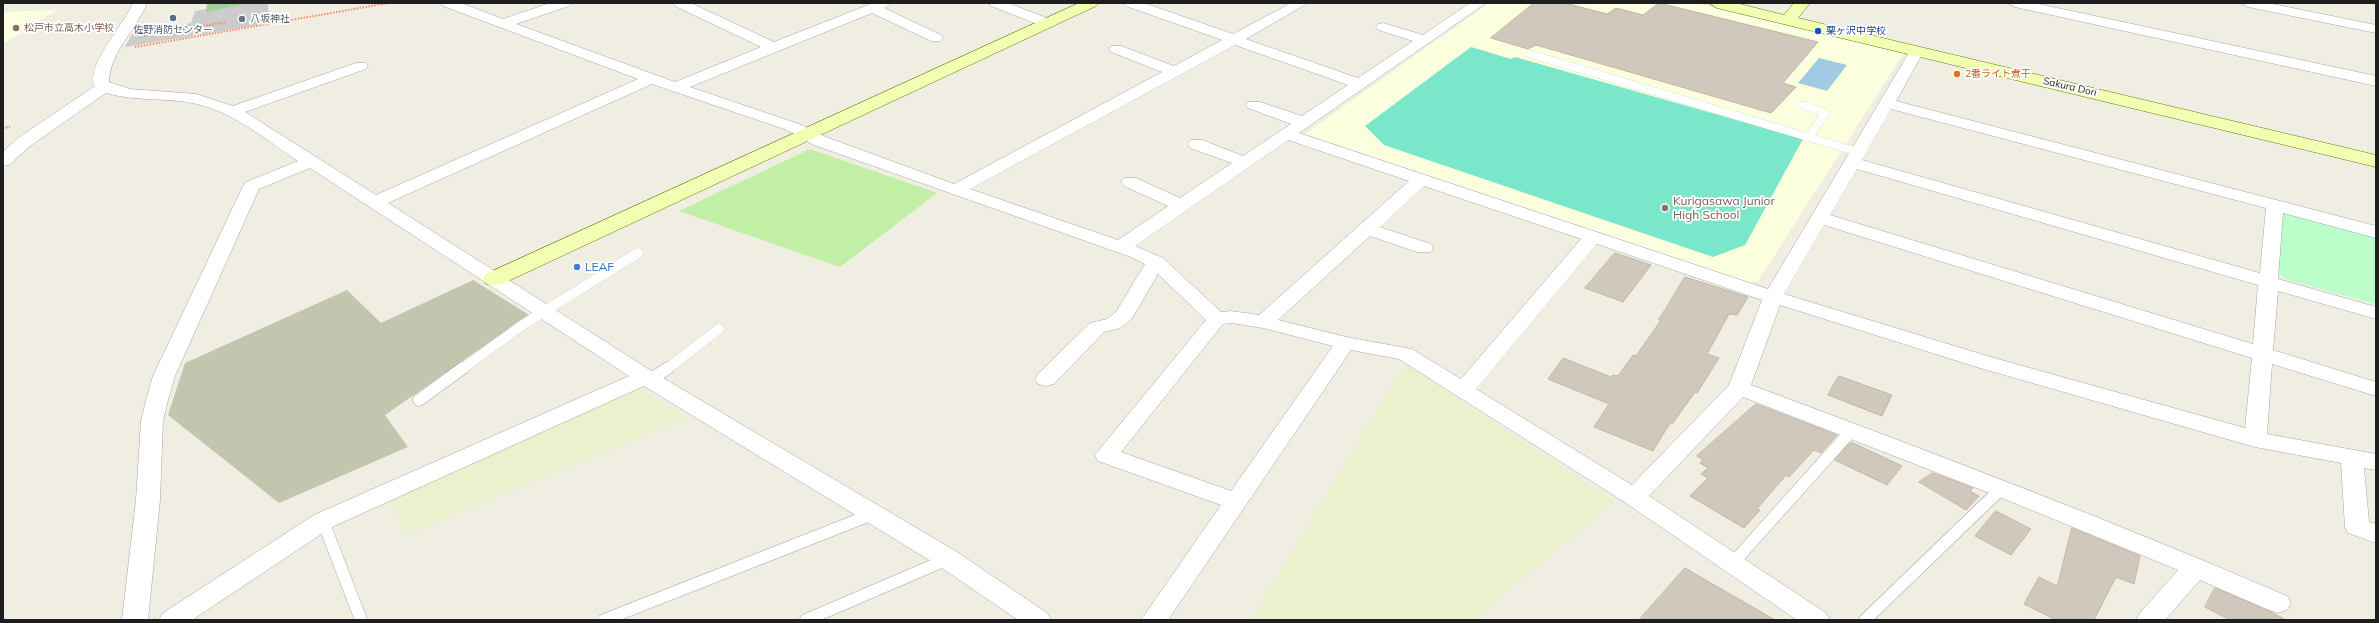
<!DOCTYPE html>
<meta charset="utf-8">
<style>
body{margin:0}
#map{position:relative;width:2379px;height:623px;overflow:hidden;background:#f0eee3;font-family:Mulish,sans-serif}
canvas{display:block}
.frame{position:absolute;inset:0;border:4px solid #1e1e1e;pointer-events:none}
</style>
<div id="map">
<canvas width="2379" height="623"></canvas>
<div class="frame"></div>
</div>
<script>
const ctx = document.querySelector('canvas').getContext('2d');
ctx.lineJoin = 'round';
function fill(path, color) { ctx.fillStyle = color; ctx.fill(path, 'evenodd'); }
function strokePath(path, color, width, dash) { ctx.strokeStyle = color; ctx.lineWidth = width; ctx.lineCap = dash ? 'butt' : 'round'; ctx.setLineDash(dash || []); ctx.stroke(path); }
function write(font, color, halo, rows, align = 'center') {
  ctx.font = font + ' Mulish,"Noto Sans JP",sans-serif'; ctx.lineWidth = 3.5; ctx.setLineDash([]); ctx.textBaseline = 'middle'; ctx.strokeStyle = halo; ctx.fillStyle = color; for (const [text, x, y, turn = 0] of rows) {
    ctx.save(); ctx.translate(x, y); ctx.rotate((+turn || 0) * Math.PI / 180); ctx.textAlign = isNaN(turn) ? turn : align; if (halo) ctx.strokeText(text, 0, 0); ctx.fillText(text, 0, 0); ctx.restore();
  }
}
fill(new Path2D(`
 M1489,3h206l209,50 -146,228 -8,2 -445,-149z
 M57,10l-54,34v-32z`), '#fbffde');
fill(new Path2D(`
 M240,3h28l1,20 -144,24 7,-13 59,-11 4,-12z`), '#ccc');
fill(new Path2D(`
 M473,280l56,35 -144,100 23,32 -129,56 -111,-88 17,-52 162,-73 34,33z`), '#c3c6ae');
fill(new Path2D(`
 M1405,363l209,138 -140,119h-223z
 M639,388l48,30 -281,117 -16,-37z`), '#eaf1cd');
fill(new Path2D(`
 M810,149l127,44 -97,74 -161,-56z`), '#c0efa5');
fill(new Path2D(`
 M207,3h41l-42,9z`), '#9fd394');
fill(new Path2D(`
 M2287,212l89,23v69l-88,-24 -12,-8 6,-58z`), '#bcfeca');
fill(new Path2D(`
 M1471,47l40,12 4,-2 288,82 -58,106 -32,12 -329,-112 -19,-19z`), '#7ae6ca');
fill(new Path2D(`
 M1819,58l28,7 -20,26 -29,-8z`), '#a0cbe2');
const building = new Path2D(`
 M1534,3h31l42,11 9,-6 27,7 16,-12 159,39 -35,41 13,4 -25,26 -235,-68 -8,4 -37,-11z
 M1615,253l36,12 -28,37 -38,-14z
 M1685,277l63,20 -11,18 -8,-1 -22,40 12,4 -22,35 -2,-1 -23,32 -2,-1 -17,28 -59,-24 15,-23 -61,-25 15,-21 48,19 2,-2 5,1 15,-21 3,1 25,-36h-2z
 M1839,376l53,19 -10,21 -54,-21z
 M1756,404l81,31 -16,18 -7,-3 -25,27 -3,-2 -29,34 3,1 -16,18 -54,-32 18,-18 -7,-4 7,-6 -8,-5 3,-3 -6,-4z
 M1851,442l51,24 -15,19 -52,-25z
 M1933,473l40,15 -3,3 9,5 -13,14 -47,-28z
 M1996,511l35,18 -20,26 -36,-19z
 M2072,528l68,28 -6,28 -18,-7 -22,43h-38l-32,-16 15,-27 18,9z
 M1685,568l90,52h-136z
 M2215,588l54,23 17,9h-56l-25,-13z`);
fill(building, '#d0c8bc');
strokePath(building, '#c3b6a4', 1);
const laneFar2 = new Path2D(`
 M1530,54l328,98
 M1802,105l23,8 -15,23`);
const laneFar1 = new Path2D(`
 M462,369l59,-43 117,-73
 M667,369l52,-40`);
const lane = new Path2D(`
 M650,380l18,-12
 M419,400l44,-32
 M323,521l38,99
 M1732,564l120,-134
 M604,620l269,-106
 M806,620l142,-61
 M1865,620l137,-132`);
const street = new Path2D(`
 M133,3h14c-11,28 -37,48 -38,79l21,7 66,5 37,12 123,-43h10l2,3 -2,3 -121,43 131,83 262,-116 -195,-73 -2,-3h20l42,16 47,-16h21l-2,3 -53,18 159,58 86,-35 -86,-41 -2,-3h18l83,39 99,-39h19l-8,5 57,27 2,3 -2,3h-10l-59,-28 -182,74 109,37 27,13 128,47 208,-112 -51,-20 -2,-3 2,-3h10l53,20 48,-26 -96,-34 -2,-3h20l89,31 58,-31h17l-62,36 112,39 55,-37 -35,-11 -2,-3 2,-3 5,-1 40,12 47,-32h16l-187,130 469,156 142,-238 7,-4 7,4 -28,50 480,125v12l-93,-25 -5,66 98,28v12l-98,-28 -5,59 103,32v14l-104,-32 -5,70 109,20v16l-12,-2 5,54 7,2v19l-28,-10 -3,-6 -4,-64 -86,-16 -275,-79 -200,-63 -29,80c180,67 360,135 536,211l4,7 -4,7 -9,3 -9,-3 -69,-30 -35,40h-29l4,-7 38,-43 -176,-72 -259,-101 -94,99 177,117 4,7h-33l-171,-117 -227,-144 -48,-9 -183,270h-27l80,-115 -123,-44 -3,-6 111,-135 -48,-46 -27,46 -11,8 -16,4 -50,52 -8,2 -8,-2 -3,-5 3,-5 52,-51 17,-4 9,-7 29,-48 -14,-7 -317,-112 -27,-15 -135,-46 -264,119 265,169 304,180 90,61 4,7h-33l-79,-54 -295,-180 -312,141 -140,93h-33l4,-7 151,-98 315,-139 -319,-208 -51,21 -84,187 -7,24 -5,21 -3,79 -12,120h-26l14,-120 5,-79 5,-21 7,-24 90,-190 3,-4 52,-21c-32,-21 -63,-48 -101,-57 -30,-7 -61,-2 -91,-11l-76,53 -21,19 -6,1v-14l15,-14 77,-52c-11,-19 31,-64 38,-83zM1235,45l113,40 -46,31 -42,-14h-12l-2,3 2,3 43,16 -48,32 -41,-16h-12l-2,4 2,4 42,15 -52,35 -44,-20h-12l-3,4 3,4 44,20 -50,34 -148,-51zM1891,109l375,99 -6,65 -398,-113zM1288,140l121,41 -150,134 -28,-4 -10,1 -58,-54 -28,-12zM1857,169l401,116 -5,59 -423,-129zM1424,186l157,53 -120,140 -49,-30 -66,-12 -68,-17 92,-84 47,16h14l2,-4 -2,-4 -51,-17zM1824,225l428,133 -7,70 -251,-70 -210,-64zM1597,244l165,56 -33,85 -97,100 -156,-96zM1231,323l32,5 70,18 -102,145 -110,-39 102,-128z
 M989,3h19l44,17 2,3 -7,4 -5,-1 -51,-20z
 M2008,3h26l342,73v10l-361,-79z
 M2241,3h27l108,22v8l-128,-26z`);
const secondary = new Path2D(`
 M1079,3h20l-3,3 -594,278 -8,1 -8,-1 -3,-5 3,-5z
 M1709,3h27l48,12 10,-12h16l-12,15 578,137v12l-659,-159z`);
strokePath(laneFar2, '#a5a5a5', 8);
strokePath(laneFar1, '#a5a5a5', 10);
strokePath(lane, '#a5a5a5', 13);
strokePath(street, '#a5a5a5', 1);
strokePath(secondary, '#5e7b00', 1);
strokePath(new Path2D(`
 M144,36l83,-14
 M135,47l254,-44
 M3,128l7,-1`), '#f86', 2, [1.5, 1.5]);
strokePath(laneFar2, '#fff', 8);
strokePath(laneFar1, '#fff', 10);
strokePath(lane, '#fff', 12);
fill(street, '#fff');
fill(secondary, '#f2ffb3');
for (const [x, y, r, color] of [
 [173,18,4,"#5c6f8a"],
 [242,19,4,"#6b7280"],
 [16,28,4,"#8d6e63"],
 [1818,31,4,"#1a4fb4"],
 [1957,74,4,"#e8710a"],
 [1665,208,4,"#8d6e63"],
 [577,267,4,"#3f7fe0"]
]) { const dot = new Path2D(); dot.arc(x, y, r, 0, 2 * Math.PI); ctx.fillStyle = color; ctx.fill(dot); strokePath(dot, '#fff', 1.5); }
write('10px', '#5b616d', '#fff', [
 ["八坂神社",250,19]
], 'left');
write('10px', '#785e54', '#fff', [
 ["松戸市立高木小学校",24,28]
], 'left');
write('10px', '#4e5e75', '#fff', [
 ["佐野消防センター",173,30]
]);
write('10px', '#164399', '#fff', [
 ["栗ヶ沢中学校",1826,31]
], 'left');
write('10px', '#c56008', '#fff', [
 ["2番ライト煮干",1965,74]
], 'left');
write('10px', '#1e1e1e', '#fff', [
 ["Sakura Dori",2070,87,13]
]);
write('12px', '#785e54', '#fff', [
 ["Kurigasawa Junior",1673,201],
 ["High School",1673,215]
], 'left');
write('12px', '#366cbe', '#fff', [
 ["LEAF",585,267]
], 'left');
</script>
